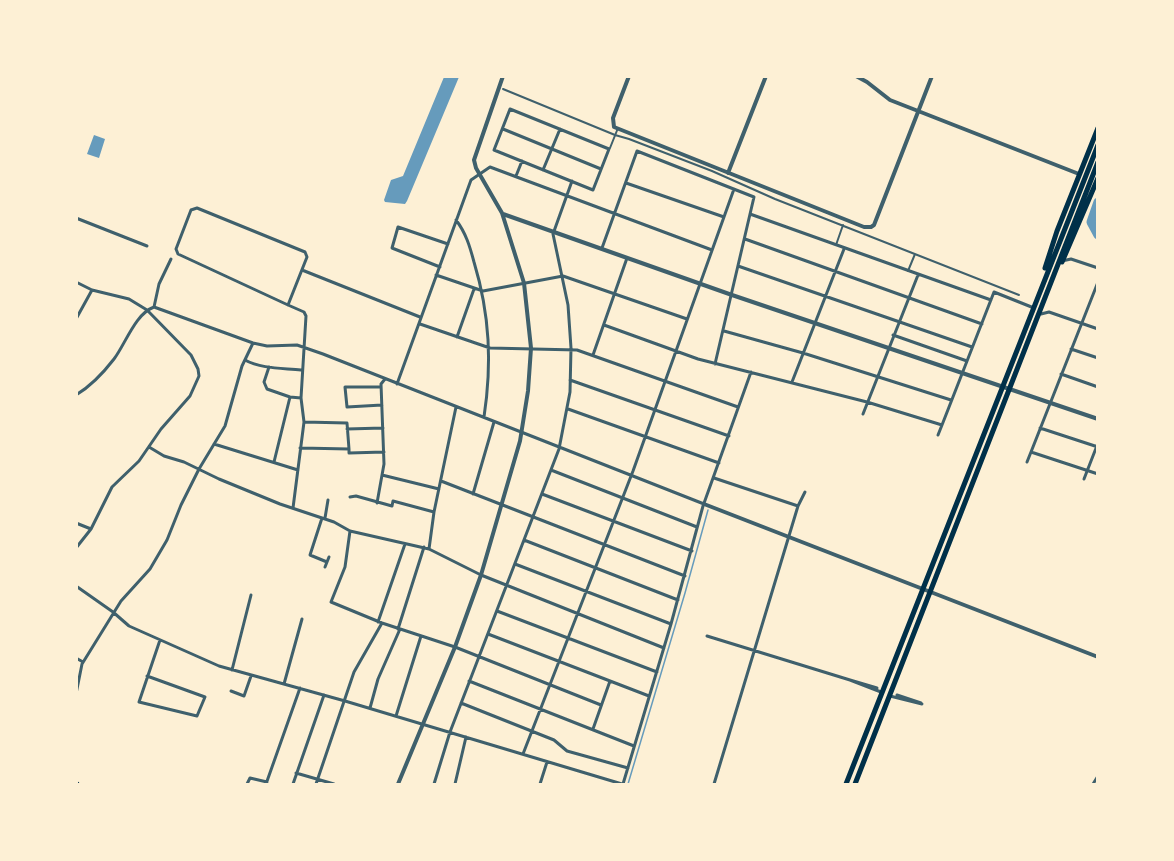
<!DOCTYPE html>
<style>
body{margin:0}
#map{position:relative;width:1174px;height:861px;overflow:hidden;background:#fdf0d5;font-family:Roboto,sans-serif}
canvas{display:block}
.frame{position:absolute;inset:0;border:78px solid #fdf0d5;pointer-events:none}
</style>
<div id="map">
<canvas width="1174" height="861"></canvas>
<div class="frame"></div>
</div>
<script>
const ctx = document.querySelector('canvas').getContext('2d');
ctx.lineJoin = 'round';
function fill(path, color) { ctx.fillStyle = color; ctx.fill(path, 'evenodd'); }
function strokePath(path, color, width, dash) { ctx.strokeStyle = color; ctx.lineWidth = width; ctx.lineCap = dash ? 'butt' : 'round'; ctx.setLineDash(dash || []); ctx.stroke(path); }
fill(new Path2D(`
 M444,77h15l-52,124 -2,3 -20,-2 -1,-2 7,-20 12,-4z
 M94,135l11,4 -6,19 -12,-4z`), '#669bbc');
strokePath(new Path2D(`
 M628,784l57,-191 23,-83`), '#669bbc', 1.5);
strokePath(new Path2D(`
 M1098,202l-7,20 7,13`), '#669bbc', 9);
strokePath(new Path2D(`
 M503,89l112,46 14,4 83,32 63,28 244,96
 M610,148l8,-20
 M836,245l7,-20
 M908,271l7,-17`), '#3f606c', 2);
strokePath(new Path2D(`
 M510,109l99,40 -16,41 -99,-40z
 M503,129l98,40
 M543,170l17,-41
 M516,176l6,-15
 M626,183l98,34
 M750,214l241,86
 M76,218l71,28
 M456,220c10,13 14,27 18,42 16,53 18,102 10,155
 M745,239l237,85
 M602,248l35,-97 117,46 -39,167
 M1062,261l9,-2 27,9
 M738,266l234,81
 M440,267l-48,-19 6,-21 50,17
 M302,270l118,47
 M436,275l47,16 80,-15 124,43
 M76,282l16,8 37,9 18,11 44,45 7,14 1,7 -9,20 -29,33 -22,32 -27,26 -21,42 -15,19
 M1098,282l-67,170 67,22
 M288,305l19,-48 -2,-5 -108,-44 -6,2 -15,39 2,5 110,51 16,7 2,4 -5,82 3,24 -11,86
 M154,307l5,-23 12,-25
 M1041,314l8,-2 49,17
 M76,319l16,-29
 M420,324l70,24 87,2 161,57
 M604,325l94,34 169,43 75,23 52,-133 40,16
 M724,331l79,22 148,47
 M893,335l74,26
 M457,337l17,-48
 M1071,349l27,9
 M593,355l34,-97
 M245,360c16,9 38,8 56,10
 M269,367l-5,15 3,7 23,8 11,1
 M1061,374l37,13
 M570,380l159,56
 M792,382l52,-133
 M397,384l74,-204 19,-13 222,83
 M381,387h-36l2,20 35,-2
 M76,395c15,-9 28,-23 38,-36 12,-16 21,-45 40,-52l99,36 14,3 30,-1 26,9 381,150
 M568,409l151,54
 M863,414l55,-139
 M1040,428l58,19
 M347,429l36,-1
 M938,435l4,-10
 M214,444l84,26
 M149,447l15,9 20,6 35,17 61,25 54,18 16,9 79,18 52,26 183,73
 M300,448l49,1 -2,-26 -43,-1
 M349,449v4l35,-1
 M274,462l16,-65
 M1027,462l4,-10
 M551,470l146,57
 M382,475l57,14
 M1084,479l14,-36
 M441,481l244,95
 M473,494l21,-72
 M542,494l150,57
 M350,497l6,-1 36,10 1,-5 41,11
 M377,503l7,-39 -3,-80 4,-5
 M798,506l7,-14
 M322,518l-12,37 17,7
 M325,518l3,-18
 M76,523l15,6
 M350,531l-5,36 -14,35 51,21 73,24 146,58
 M524,540l154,60
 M429,549l5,-37 22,-105
 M515,564l156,60
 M325,567l4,-10
 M76,586l37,26 16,14 90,40 126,35 277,83
 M497,611l160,61
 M378,622l27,-78
 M398,629l26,-82
 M488,634l161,62
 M707,636l143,44 31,12
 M76,658l7,4
 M232,670l19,-75
 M147,676l58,21 -8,19 -58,-14 21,-62
 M850,680l27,8
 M469,681l165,65
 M284,684l18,-65
 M231,691l13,5 7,-20
 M76,694l6,-30 39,-63 29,-32 17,-29 14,-35 18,-36 26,-43 17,-60 11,-23
 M897,695l24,8
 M890,696l32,8
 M461,703l93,37 13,11 61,17
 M370,708l8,-29 22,-50
 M396,716l25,-80
 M593,729l17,-48
 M523,754l110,-283 101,-282
 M296,773l38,11
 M247,784l3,-6 17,4
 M266,784l34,-96
 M293,784l31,-89
 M316,784l38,-112 28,-49
 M434,784l16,-52 109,-283 11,-57 1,-44 -3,-43 -15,-71 19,-53
 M455,784l11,-47
 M540,784l7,-22
 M623,784l48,-160 32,-118 48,-134
 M714,784l84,-278 -84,-28
 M1093,784l5,-8`), '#3f606c', 3);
strokePath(new Path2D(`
 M629,76l-16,42 1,9 250,100h7l3,-2 58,-149
 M856,76l11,6 23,18 189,74
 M728,173l38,-97
 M503,214l229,81 366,124
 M704,504l394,153
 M398,784l57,-137 26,-72 39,-134 8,-50 3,-43 -7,-65 -22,-70 -26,-45 -2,-8 29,-84`), '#3f606c', 4);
strokePath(new Path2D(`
 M76,784h1`), '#003049', 5);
strokePath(new Path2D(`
 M1062,262l36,-84
 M1045,268l12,-37 41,-103
 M846,784l252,-639
 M855,784l243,-622`), '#003049', 5);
</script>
